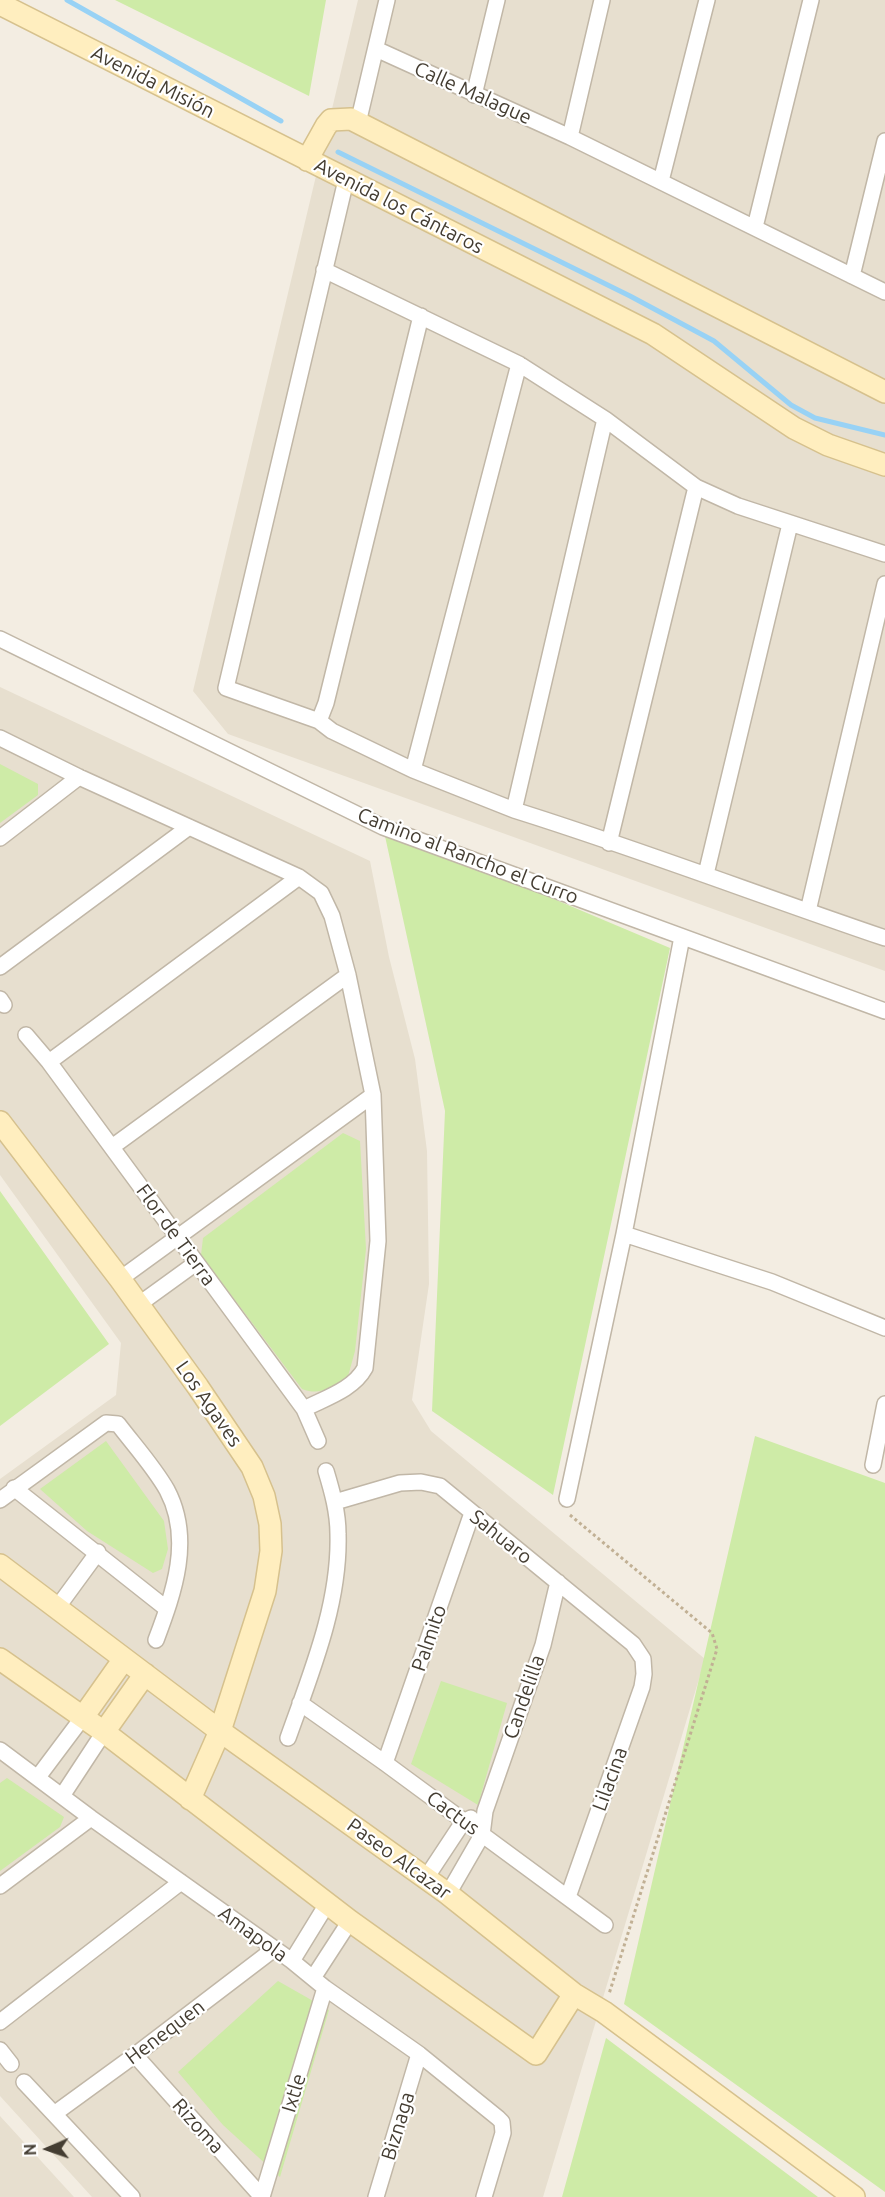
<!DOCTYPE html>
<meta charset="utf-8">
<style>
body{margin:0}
#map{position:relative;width:885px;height:2197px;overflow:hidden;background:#f3ede2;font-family:Ubuntu,sans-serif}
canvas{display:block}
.north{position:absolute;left:18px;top:2119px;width:60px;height:60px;-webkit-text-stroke:4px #fff;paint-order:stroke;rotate:268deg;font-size:16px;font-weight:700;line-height:24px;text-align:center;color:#443d32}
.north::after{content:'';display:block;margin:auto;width:21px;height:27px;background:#443d32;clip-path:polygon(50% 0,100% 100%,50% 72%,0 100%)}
</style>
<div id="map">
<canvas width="885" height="2197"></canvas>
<div class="north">N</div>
</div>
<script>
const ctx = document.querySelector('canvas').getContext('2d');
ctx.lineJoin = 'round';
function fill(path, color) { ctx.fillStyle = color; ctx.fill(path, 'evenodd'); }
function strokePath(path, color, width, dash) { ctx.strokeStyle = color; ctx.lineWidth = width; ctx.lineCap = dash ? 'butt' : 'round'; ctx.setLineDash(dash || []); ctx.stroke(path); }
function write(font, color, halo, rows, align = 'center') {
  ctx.font = font + ' Ubuntu,sans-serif'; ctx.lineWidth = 4.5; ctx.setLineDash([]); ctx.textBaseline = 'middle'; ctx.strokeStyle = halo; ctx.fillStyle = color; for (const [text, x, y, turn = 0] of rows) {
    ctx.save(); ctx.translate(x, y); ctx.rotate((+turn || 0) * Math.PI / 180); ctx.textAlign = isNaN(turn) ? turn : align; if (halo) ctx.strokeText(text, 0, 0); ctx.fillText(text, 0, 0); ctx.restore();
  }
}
fill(new Path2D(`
 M358,0h527v971l-657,-237 -35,-43z
 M0,687l370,174 19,96 26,102 12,92 2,133 -17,116 19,31 274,228 -162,538h-451l-92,-101v-617l116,-84 5,-52 -121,-168z
 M0,2116l74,81h-74z`), '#e7dfcf');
fill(new Path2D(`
 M115,0h211l-17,96z
 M0,764l38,20v11l-38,28z
 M383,827l287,121 -117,547 -121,-84 13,-300z
 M343,1133l17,8 6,108 -11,102 -8,29c-17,7 -26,16 -45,9l-101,-134 2,-17z
 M0,1191l109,153 -109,82z
 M755,1436l130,47v709l-261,-188z
 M106,1441l58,80 4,28 -6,20 -9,4 -66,-42 -47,-42z
 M441,1681l66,22 -29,102 -67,-41z
 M7,1778l57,39 -4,10 -60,44v-88z
 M278,1981l51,29 -49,167 -57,-52 -45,-53z
 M606,2038l212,159h-256z`), '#ceeba7');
strokePath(new Path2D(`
 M67,0l214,121
 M338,152l292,144 84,45 77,64 24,13 70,17`), '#98d2f5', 5);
const street = new Path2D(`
 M376,49l194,88 315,155
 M474,95l23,-95
 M358,123l29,-123
 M570,137l32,-137
 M661,181l46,-181
 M755,227l56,-227
 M324,270l195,94 86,55 91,68 42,19 147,48
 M852,276l33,-135
 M605,419l-91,391c125,39 247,86 371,128
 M0,639l383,188 502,184
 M319,721l-93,-33 120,-508
 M0,738l79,39 220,100 22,16 11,23 16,59 25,120 5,146 -13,127c-12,22 -40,30 -61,41
 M413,770l-81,-39 -13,-10 7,-18 95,-387
 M514,810l-101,-40 106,-406
 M0,838l79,-61
 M609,843l87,-356
 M706,874l84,-350
 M808,911l77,-327
 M0,967l189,-140
 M0,999l4,6
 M26,1035l23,27 255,347 14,32
 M49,1062l250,-185
 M112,1147l236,-172
 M624,1234l148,48 113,46
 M120,1279l253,-184
 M138,1305l58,-42
 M873,1465l12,-61
 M14,1488l153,121
 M567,1499l57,-265 58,-297
 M0,1500l106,-77 12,1c16,21 36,43 49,66 26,49 7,102 -11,150
 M335,1502l65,-19 21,-1 19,4 193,158 10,15 1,15 -2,13 -74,210
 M57,1608l41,-56
 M300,1703l85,60 220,162
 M288,1738c23,-65 52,-134 50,-204 0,-22 -6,-43 -12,-63
 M0,1750l91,68 201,143 33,27 94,66 79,64 4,4 1,11 -19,64
 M385,1763l87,-250
 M38,1777l45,-60
 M62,1796l42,-64
 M426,1878l37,-56 8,-4
 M0,1886l91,-68
 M448,1894l34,-59 3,-24 58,-166 15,-63
 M292,1961l35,-57
 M313,1978l37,-57
 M0,2022l181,-140
 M0,2050l11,14
 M135,2055l127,142
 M24,2082l108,115
 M54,2114l81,-59 139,-106
 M262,2197l63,-209
 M376,2197l43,-143`);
const secondary = new Path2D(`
 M0,4l653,330 141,94 34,17 57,20
 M307,160l19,-34 5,-6 20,-1 534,273
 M0,1122l120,157 78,108 54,80 12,29 6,28 1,27 -6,40 -45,140 -30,68
 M0,1565l220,166 228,163 126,100 30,18 250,185
 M0,1659l104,73 246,189 186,133 38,-60
 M83,1717l41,-58
 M104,1732l41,-58`);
strokePath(street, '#c1b7a7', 18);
strokePath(secondary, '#d6c18d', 24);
strokePath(new Path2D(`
 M570,1515l142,118 5,16 -108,345`), '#c1b094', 3, [3, 3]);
strokePath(street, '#fff', 15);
strokePath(secondary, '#ffeebf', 21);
write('20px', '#443d32', '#fff', [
 ["Avenida Misión",153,82,27],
 ["Calle Malague",473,93,24],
 ["Avenida los Cántaros",399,206,27],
 ["Camino al Rancho el Curro",468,856,21],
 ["Flor de Tierra",176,1235,54],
 ["Los Agaves",209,1404,55],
 ["Sahuaro",501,1537,39],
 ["Palmito",429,1638,-71],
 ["Candelilla",524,1697,-71],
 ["Lilacina",610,1779,-70],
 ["Cactus",453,1813,36],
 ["Paseo Alcazar",399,1859,36],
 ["Amapola",253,1934,36],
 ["Henequen",165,2032,-37],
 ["Ixtle",294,2093,-73],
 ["Rizoma",198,2126,48],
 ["Biznaga",398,2126,-73]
]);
</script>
